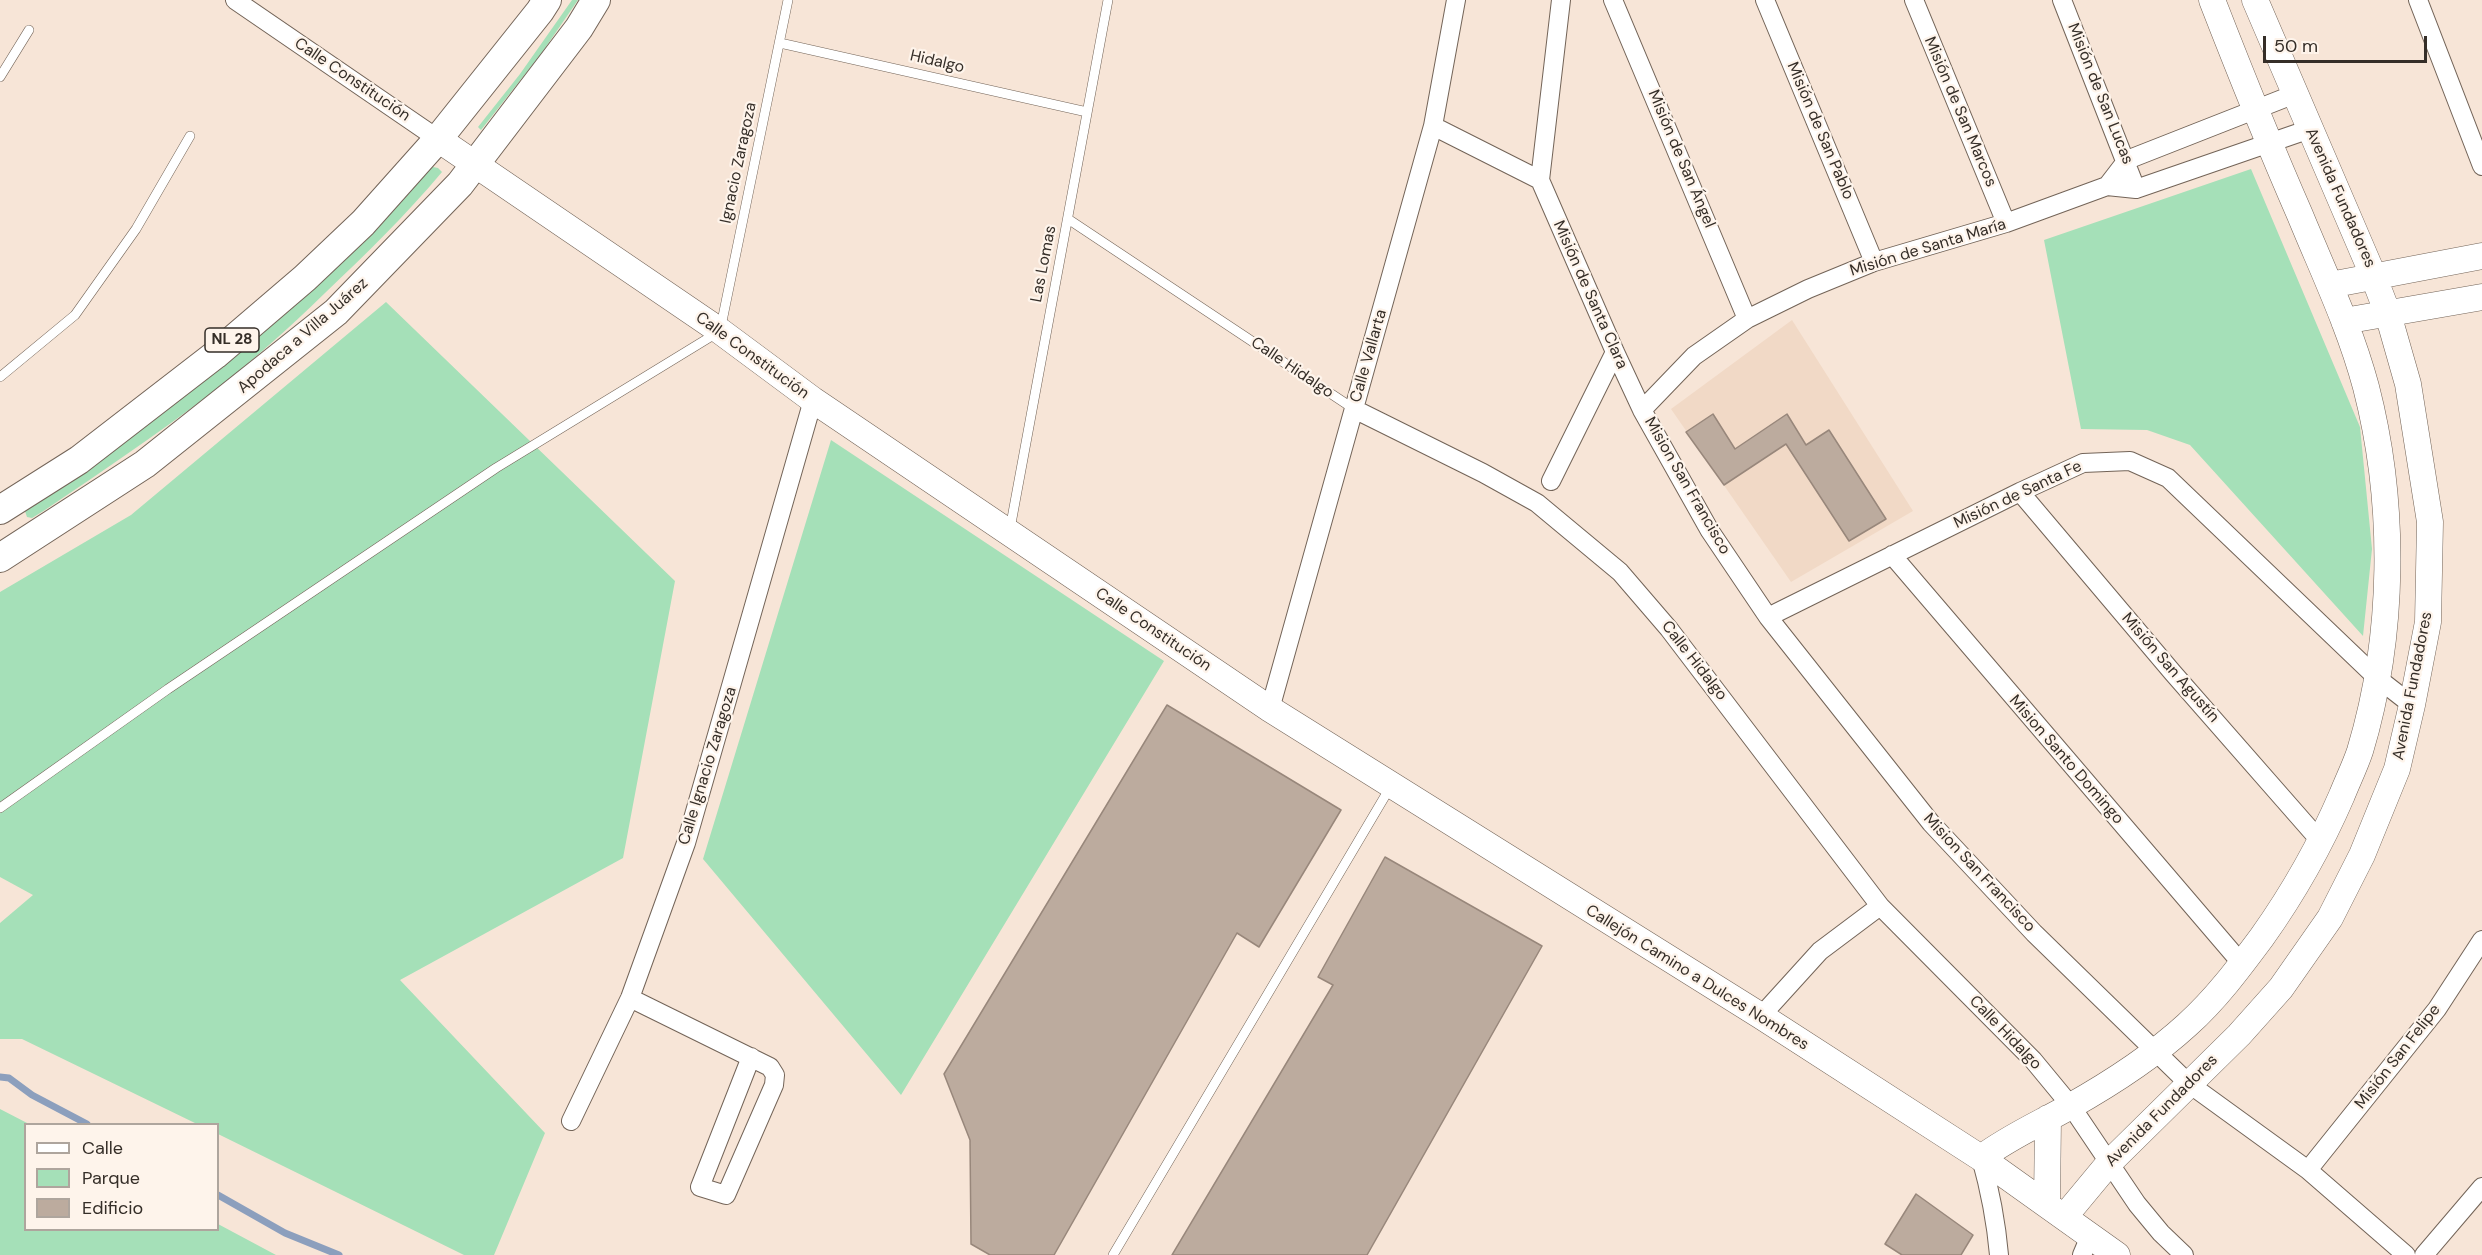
<!DOCTYPE html>
<meta charset="utf-8">
<style>
body{margin:0}
#map{position:relative;width:2482px;height:1255px;overflow:hidden;background:#f7e5d7;font-family:"DM Sans",sans-serif}
canvas{display:block}
.legend{position:absolute;left:24px;top:1123px;width:195px;height:108px;box-sizing:border-box;background:#fef4eb;border:2px solid #aea59d;margin:0;padding:8px 10px;list-style:none;font-size:18px;color:#352e28}
.legend li{display:flex;align-items:center;gap:12px;height:30px}
.legend b{width:30px;border:2px solid #aea59d}
.scale{position:absolute;left:2263px;top:36px;width:164px;height:27px;box-sizing:border-box;border:3px solid #352e28;border-top:0;padding-left:8px;font-size:18px;line-height:21px;white-space:nowrap;color:#352e28;-webkit-text-stroke:4px #fef4eb;paint-order:stroke}
</style>
<div id="map">
<canvas width="2482" height="1255"></canvas>
<ul class="legend">
<li><b style="height:8px;background:#fff"></b>Calle</li>
<li><b style="height:16px;background:#a5e0b8"></b>Parque</li>
<li><b style="height:16px;background:#bcab9e"></b>Edificio</li>
</ul>
<div class="scale">50 m</div>
</div>
<script>
const ctx = document.querySelector('canvas').getContext('2d');
ctx.lineJoin = 'round';
function fill(path, color) { ctx.fillStyle = color; ctx.fill(path, 'evenodd'); }
function strokePath(path, color, width, dash) { ctx.strokeStyle = color; ctx.lineWidth = width; ctx.lineCap = dash ? 'butt' : 'round'; ctx.setLineDash(dash || []); ctx.stroke(path); }
function write(font, color, halo, rows, align = 'center') {
  ctx.font = font + ' "DM Sans",sans-serif'; ctx.lineWidth = 4.5; ctx.setLineDash([]); ctx.textBaseline = 'middle'; ctx.strokeStyle = halo; ctx.fillStyle = color; for (const [text, x, y, turn = 0] of rows) {
    ctx.save(); ctx.translate(x, y); ctx.rotate((+turn || 0) * Math.PI / 180); ctx.textAlign = isNaN(turn) ? turn : align; if (halo) ctx.strokeText(text, 0, 0); ctx.fillText(text, 0, 0); ctx.restore();
  }
}
fill(new Path2D(`
 M1792,320l121,191 -122,71 -120,-173z`), '#f1d9c6');
fill(new Path2D(`
 M572,0h6l-37,54 -60,76 -3,-3 42,-53z
 M433,167l5,1 4,4c-36,43 -76,82 -117,121 -37,36 -75,70 -116,102 -53,40 -108,77 -164,115l-13,8 -5,-1 -3,-9 210,-153 75,-62 118,-122z
 M2251,169l109,258 12,122 -9,87 -173,-191 -43,-15 -66,-1 -37,-189z
 M386,302l289,279 -52,277 -223,122 145,153 -51,122h-30l-246,-121v-10h-21l-175,-85h-22v-116l33,-28 -33,-18v-285l131,-77z
 M831,440l333,221 -263,434 -198,-236z
 M0,1109l29,15h-3v106h192v-6l58,31h-276z`), '#a5e0b8');
strokePath(new Path2D(`
 M0,1077l9,1 23,17 55,29
 M218,1195l67,38 54,22`), '#8c9fbd', 7);
const building = new Path2D(`
 M1713,414l22,35 52,-35 19,31 23,-15 57,89 -37,22 -63,-97 -62,41 -38,-53z
 M1167,705l174,105 -82,137 -22,-14 -183,322h-64l-19,-11 -1,-104 -26,-66z
 M1385,857l157,89 -175,309h-195l161,-270 -15,-8z
 M1916,1194l57,41 -12,20h-59l-17,-11z`);
fill(building, '#bcab9e');
strokePath(building, '#98877b', 1.5);
const lane = new Path2D(`
 M780,43l307,69
 M0,77l29,-47
 M1068,219l286,190
 M0,377l75,-62 61,-86 54,-93
 M1010,529l98,-529
 M0,808l168,-119 328,-221 224,-137 68,-331
 M1113,1255l278,-469`);
const street = new Path2D(`
 M235,0l203,139
 M1613,0l134,319
 M1765,0l109,262
 M1914,0l92,223
 M2062,0l74,189
 M2418,0l64,166
 M1433,126l107,54
 M1540,180l75,172 27,58 68,121 58,86 163,206 103,110 154,150 120,87 98,85
 M1540,180l21,-180
 M2107,186l20,-26 168,-66
 M1354,409l129,64 54,30 83,69 49,57 211,277 153,154 38,46 66,98 24,29 23,22
 M1642,410l52,-54 53,-37 61,-30 66,-27 132,-39 101,-37 29,3 174,-60
 M1551,481l64,-129
 M2020,492l153,181 149,170
 M1892,555l350,409
 M1768,617l252,-125 63,-29 47,-2 38,17 208,199 36,28
 M1270,709l163,-583 23,-126
 M630,998l140,69 5,8 -1,10 -48,110 -26,-8 51,-130
 M1761,1016l59,-65 60,-45
 M571,1121l59,-123 56,-155 127,-443
 M1981,1158c9,32 15,63 18,97
 M2308,1170l129,-161 45,-69
 M2082,1255l8,-19
 M2424,1255l58,-68`);
const secondary = new Path2D(`
 M438,139l282,192 93,69 457,309 491,307 220,142 136,97
 M2330,285l152,-29
 M2344,321l138,-24
 M1981,1158c28,-21 58,-34 88,-51 41,-23 83,-50 118,-82 29,-26 52,-57 75,-88 32,-45 58,-91 80,-142 6,-15 13,-29 18,-44 35,-116 36,-248 6,-364 -16,-60 -43,-116 -66,-172 -31,-71 -60,-143 -88,-215
 M2047,1203l1,-85
 M2065,1216l44,-53 130,-128 42,-47 49,-70 32,-63 35,-86 15,-64 16,-83 2,-100 -22,-138 -20,-70 -15,-39 -118,-275`);
const primary = new Path2D(`
 M0,510l79,-50 136,-105 90,-77 58,-55 75,-84 102,-128 7,-11
 M0,558l145,-94 191,-152 124,-128 119,-156 17,-28`);
strokePath(lane, '#736458', 10);
strokePath(street, '#736458', 20);
strokePath(secondary, '#736458', 27);
strokePath(primary, '#736458', 30);
strokePath(lane, '#fff', 9);
strokePath(street, '#fff', 18);
strokePath(secondary, '#fff', 26);
strokePath(primary, '#fff', 28);
for (const [x, y, w] of [
 [232,340,54]
]) { const box = new Path2D(); box.roundRect(x - w / 2, y - 12, w, 24, 4.5); ctx.fillStyle = '#fef4eb'; ctx.fill(box); strokePath(box, '#352e28', 1.5); }
write('bold 15px', '#352e28', null, [
 ["NL 28",232,340]
]);
write('16px', '#352e28', '#fef4eb', [
 ["Hidalgo",937,62,13],
 ["Calle Constitución",352,80,34],
 ["Misión de San Lucas",2100,94,68],
 ["Misión de San Marcos",1960,112,67],
 ["Misión de San Pablo",1820,131,67],
 ["Misión de San Ángel",1681,159,67],
 ["Ignacio Zaragoza",739,163,-78],
 ["Avenida Fundadores",2340,198,66],
 ["Misión de Santa María",1928,248,-17],
 ["Las Lomas",1044,264,-79],
 ["Misión de Santa Clara",1590,295,66],
 ["Apodaca a Villa Juárez",303,336,-41],
 ["Calle Constitución",752,356,36],
 ["Calle Vallarta",1369,356,-74],
 ["Calle Hidalgo",1292,368,34],
 ["Mision San Francisco",1687,486,60],
 ["Misión de Santa Fe",2018,495,-25],
 ["Calle Constitución",1153,630,34],
 ["Calle Hidalgo",1694,661,52],
 ["Misión San Agustín",2170,668,49],
 ["Avenida Fundadores",2413,686,-79],
 ["Mision Santo Domingo",2066,760,49],
 ["Calle Ignacio Zaragoza",708,766,-73],
 ["Mision San Francisco",1979,873,47],
 ["Callejón Camino a Dulces Nombres",1697,978,32],
 ["Calle Hidalgo",2005,1033,46],
 ["Misión San Felipe",2398,1057,-52],
 ["Avenida Fundadores",2162,1111,-45]
]);
</script>
